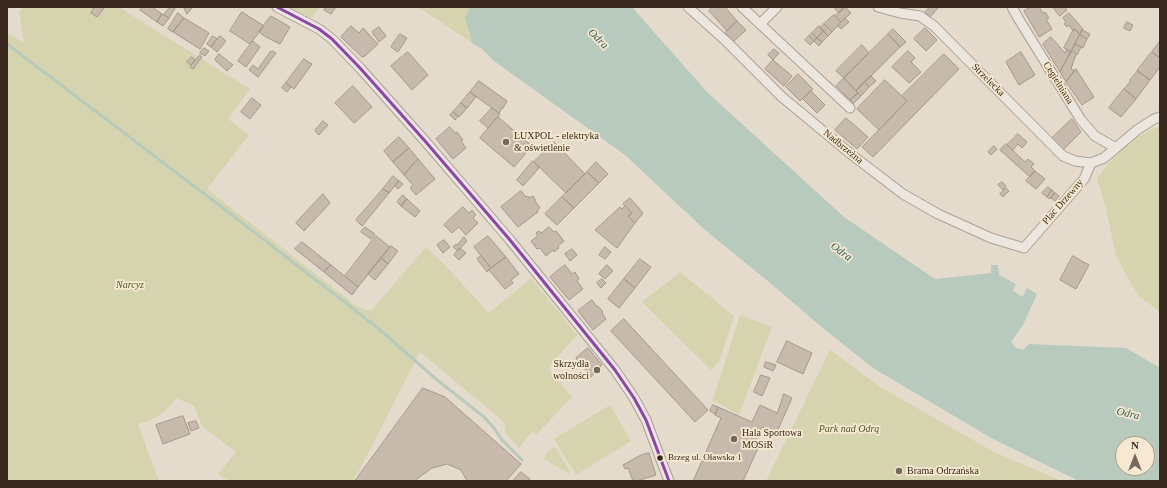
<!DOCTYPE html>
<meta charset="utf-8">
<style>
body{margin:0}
#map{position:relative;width:1167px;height:488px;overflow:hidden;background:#e4dbcc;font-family:"Times New Roman",serif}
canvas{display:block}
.frame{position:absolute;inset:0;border:8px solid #39281d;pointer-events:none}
.north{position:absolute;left:1115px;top:436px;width:40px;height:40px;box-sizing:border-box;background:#f7e9d1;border:1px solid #ab9c89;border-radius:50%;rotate:0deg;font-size:11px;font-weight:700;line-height:16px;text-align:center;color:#39281d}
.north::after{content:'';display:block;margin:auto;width:14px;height:18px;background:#75675a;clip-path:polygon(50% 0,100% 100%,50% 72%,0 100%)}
</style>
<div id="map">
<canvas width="1167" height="488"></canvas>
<div class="frame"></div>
<div class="north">N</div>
</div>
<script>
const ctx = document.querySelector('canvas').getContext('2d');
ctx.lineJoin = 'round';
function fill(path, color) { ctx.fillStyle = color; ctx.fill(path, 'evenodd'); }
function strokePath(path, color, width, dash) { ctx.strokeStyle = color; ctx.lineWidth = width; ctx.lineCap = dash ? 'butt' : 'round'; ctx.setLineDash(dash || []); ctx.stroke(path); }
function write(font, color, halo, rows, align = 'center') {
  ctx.font = font + ' "Times New Roman",serif'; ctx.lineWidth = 3.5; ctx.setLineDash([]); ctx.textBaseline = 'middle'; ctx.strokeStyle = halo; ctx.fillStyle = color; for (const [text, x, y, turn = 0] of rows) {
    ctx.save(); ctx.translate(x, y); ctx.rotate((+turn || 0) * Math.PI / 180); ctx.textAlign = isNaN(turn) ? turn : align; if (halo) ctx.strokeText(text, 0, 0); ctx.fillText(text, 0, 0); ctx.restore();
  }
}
fill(new Path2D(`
 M23,7h97l8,6 122,76 -22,30 21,16 -42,54 151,118 13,4 55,-64 19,18 44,48 42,-35 46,57 -29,33 24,29 -35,37 -5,-2 -13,16 -13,-14 -2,-12 -84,-70 -61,119 -7,10h-123l-11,-7 18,-22 -34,-26 -8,-20 -18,-8c-9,13 -22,23 -38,26l21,57h-152v-447l1,-1 16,10 -5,-31z
 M289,7h31l-8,11z
 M418,7h52l-5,10 7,26z
 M1160,126v186l-20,-15 -10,-15 -14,-26 -10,-47 -9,-30c15,-22 37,-43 63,-53z
 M680,272l54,44 -15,46 -8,8 -69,-68z
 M740,315l32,12 -33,88 -26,-15z
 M830,350l52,38 112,64 68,29h-296z
 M610,405l21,36 -55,34 -22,-36z
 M555,447l15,24 -2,2 -24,-14 2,-6z`), '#d6d4ae');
fill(new Path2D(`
 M470,7h162l75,85 137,125 91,62 56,-6v-8h7l1,10 17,9 -3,7 10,6 4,-9 10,6 -14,31 -12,17 5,6 7,2 6,-6 97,4 34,20v113h-81l-86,-42 -120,-71 -54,-43 -44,-38 -71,-58 -79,-74 -131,-94 -12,-12 -10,-6 -7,-26zM1123,444h24v24h-24z`), '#b7cabd');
strokePath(new Path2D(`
 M7,44l212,161 159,123 58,51 48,38 10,11 8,12 20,20`), '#b7cabd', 3);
const building = new Path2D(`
 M95,7l9,1 -7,9 -6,-4z
 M143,7h9l10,7 -5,8 -17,-12z
 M170,7h4l1,1 -6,10 -5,-3z
 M184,7h9l-6,7z
 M326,7h10l-5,7 -7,-4z
 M713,7h12l12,14 -10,10 -18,-20z
 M837,7h8l-6,6 -4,-4z
 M845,7l6,6 -10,9 -6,-6z
 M930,7h9l-9,10 -5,-5z
 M1031,7h8l4,6 2,-1 4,6 -3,1 6,10 -13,8 -15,-26z
 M1053,7h11l3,3 -7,6z
 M242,12l22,14 -14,18 -20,-13z
 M178,13l6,5 -11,14 -5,-3z
 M1069,13l14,16 -3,5 -6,-5 -1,2 -4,-6 -2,2 -3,-3 2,-2 -3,-4z
 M162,14l7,4 -6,8 -6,-4z
 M834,15l7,7 -9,10 -8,-8z
 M271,16l19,11 -10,17 -14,-7 -7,-5z
 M184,18l25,15 -9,16 -27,-17z
 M845,18l4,4 -8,7 -3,-3z
 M737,21l9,9 -13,12 -8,-9z
 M1127,22l6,3 -3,6 -6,-3z
 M824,24l8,8 -4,4 -8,-8z
 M351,26l8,7 4,-5 15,16 -13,12 -3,1 -21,-20z
 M819,26l5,5 -7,7 -5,-5z
 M379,27l7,9 -7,6 -7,-10z
 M925,28l12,12 -11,11 -12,-12z
 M893,29l13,13 -6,5 -12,-13z
 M1074,29l6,5 -9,18 -7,-4z
 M1082,30l8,4 -3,5 -7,-4z
 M824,31l4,5 -6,6 -5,-4z
 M812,33l5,5 -3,3 -5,-5z
 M400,34l7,4 -9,14 -7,-5z
 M888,34l12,13 -44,44 -12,-13z
 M1080,35l7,4 -4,9 -8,-4z
 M213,36l4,3 -6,8 -4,-3z
 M220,36l6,5 -9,11 -6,-5z
 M809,36l5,5 -4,4 -5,-5z
 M1051,37l14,16 2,-3 4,2 -11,20 -17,-28z
 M817,38l5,4 -3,4 -5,-5z
 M253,41l7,6 -14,20 -8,-6z
 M1160,41v17l-8,-6z
 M1075,44l6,3 -4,8 -5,-5z
 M862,45l7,8 -25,25 -8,-7z
 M204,48l5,3 -4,5 -5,-3z
 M774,49l5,4 -6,7 -5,-5z
 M1072,50l4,4 -5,15 4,2 -9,11 -6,-10z
 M273,51l3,2 -18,24 -9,-7 4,-5 5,4 12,-17z
 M908,51l7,7 -4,4 10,10 -12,11 -17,-16z
 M408,52l20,23 -16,15 -21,-24z
 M1021,52l14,23 -16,10 -13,-23z
 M1152,52l8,6v9l-10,13 -13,-9z
 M219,54l14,11 -6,6 -12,-11z
 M944,54l15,15 -86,88 -11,-10 45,-46 -5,-5z
 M200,55l2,2 -9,12 -3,-2z
 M192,57l3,3 -4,5 -4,-3z
 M304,59l8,5 -18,25 -8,-6z
 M773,60l19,16 -8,10 -19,-17z
 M1076,69l18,28 -12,8 -16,-23z
 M1138,71l12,9 -14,19 -12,-10 6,-7v-2z
 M798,74l15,15 -13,12 -14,-14z
 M871,76l5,5 -7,6 -5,-5z
 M844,78l14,15 -8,7 -14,-14z
 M885,80l22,21 -28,29 -22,-21z
 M479,81l28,20 -4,7h-1l-3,5 -29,-21z
 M864,82l5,5 -8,9 -5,-5z
 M286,83l5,4 -4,5 -5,-4z
 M353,86l19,21 -18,16 -19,-20z
 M1124,89l12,10 -15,18 -12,-9z
 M811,91l14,14 -8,8 -14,-14z
 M470,92l6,5 -9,11 -6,-5z
 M858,93l3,3 -8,8 -3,-4z
 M252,98l9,7 -11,14 -9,-7z
 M461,103l6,5 -8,9 -6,-5z
 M492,108l8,6 -12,14 -8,-7z
 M453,112l5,4 -3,4 -5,-5z
 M498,117l34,29 -18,21 -34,-29z
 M846,118l22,19 -11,12 -22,-19z
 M1072,119l9,13 -18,18 -11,-12z
 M323,121l5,4 -9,10 -4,-4z
 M450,127l5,6 2,-1 6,8 -2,1 5,7 -13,11 -17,-20z
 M1018,134l9,8 -5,6 -4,-4 -5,6 -6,-5z
 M399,137l10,11 -16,14 -9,-11z
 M554,142l31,32 -19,19 -32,-31z
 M1006,144l19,18 3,-3 6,5 -3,3 4,4 -5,6 -30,-27z
 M994,146l3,3 -6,6 -3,-3z
 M409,148l9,11 -14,16 -11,-13z
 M418,159l17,20 -19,16 -6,-7 3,-3 -9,-10z
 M533,161l6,7 -16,18 -6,-6z
 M596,162l12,12 -9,9 -12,-11z
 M1035,171l10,8 -9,10 -10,-8z
 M587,172l12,11 -25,25 -12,-11z
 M393,176l6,5 -10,12 -6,-4z
 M399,181l4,3 -5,5 -3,-3z
 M1002,182l4,4 -3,4 -5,-5z
 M1048,187l4,3 -5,7 -5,-4z
 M1006,188l3,3 -6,6 -3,-3z
 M383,189l6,4 -27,33 -6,-6z
 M1052,190l3,3 -5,6 -3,-2z
 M521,191l5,6 2,-1 1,2 4,-2 2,3v2l5,7 -3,2 1,2 -20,15 -17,-20z
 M1055,193l4,3 -4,5 -4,-3z
 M323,194l7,9 -26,28 -8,-8z
 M403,195l4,4 -6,7 -4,-4z
 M562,197l12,11 -17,17 -12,-11z
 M630,198l13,15 -8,10 -7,-7 4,-3 -9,-9z
 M407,199l13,12 -5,6 -14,-11z
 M625,206l7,7 -4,3 7,7 -18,25 -22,-18 25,-23 2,2z
 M463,207l6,6 3,-3 4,5 -3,3 5,5 -12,12 -7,-8 -7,6 -8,-8z
 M365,227l10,7 -4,5 -10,-7z
 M549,227l5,5 2,-1 8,10 -6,5 1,2 -5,4 -1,-2 -7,6 -6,-8 -3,1 -6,-8 7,-5 -2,-3 3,-2 2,2z
 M376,236l14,11 -32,40 -13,-11z
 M488,236l18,21 -15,11 -17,-21z
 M464,237l3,4 -9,10 -5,-4 3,-3 1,1z
 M444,240l6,7 -7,6 -6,-8z
 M302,242l29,23 -7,7 -29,-23z
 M391,246l7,5 -10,13 -7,-6z
 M605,247l6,5 -6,7 -6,-4z
 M460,248l6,5 -7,7 -5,-5z
 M572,249l5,6 -7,6 -5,-7z
 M481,256l10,12 -4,4 -10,-13z
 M1073,256l16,9 -13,24 -16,-9z
 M506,257l13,17 -8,6 2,3 -8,6 -16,-19z
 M381,258l7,6 -13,16 -7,-6z
 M640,259l11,8 -16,21 -11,-9z
 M331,265l27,22 -6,8 -28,-23z
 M565,265l7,9 3,-2 4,7 -2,2 6,8 -14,11 -19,-23z
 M607,265l6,6 -8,8 -6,-5z
 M602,279l4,4 -5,5 -4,-5z
 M624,279l11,9 -16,20 -11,-9z
 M592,300l5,7 1,-1 5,6 -1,1 4,6 -13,11 -15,-19z
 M624,319l84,91 -13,12 -84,-91z
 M787,341l25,12 -9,21 -26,-12z
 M588,348l14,17 -15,16 -3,-3 5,-4 -13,-16z
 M766,362l10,3 -3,6 -9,-4z
 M761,375l9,3 -8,18 -8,-4z
 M423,388l22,9 76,67 -15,17h-39l-6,-11 -14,-6 -15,4 -18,13h-59z
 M784,394l8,4 -16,36 -14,-7 -8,16 5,3 -16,35h-50l28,-63 -6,-3 3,-8 34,15 8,-17 17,8z
 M713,405l5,2 -3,7 -5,-3z
 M183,416l7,18 -27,10 -7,-19z
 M196,421l3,7 -8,3 -3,-8z
 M649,453l7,22 -19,6h-4l-5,-13 -3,1 -2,-4 18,-10z
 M521,472l9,7 -1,2h-16z`);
fill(building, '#c8b9ad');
strokePath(building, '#a5978b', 1);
const street = new Path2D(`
 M277,7l42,22 13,10 28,29 65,73 85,99 105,130 19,28 12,22 23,61
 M688,7l39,35 55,55 70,58 51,39 35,20 20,9 33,15 33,10 60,-69 7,-16 13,-5 33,-28 17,-11 6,-2
 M742,7l18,17
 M777,7l-17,17 90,84
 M878,7l22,6 20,3 14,10 129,130 12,5 16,2
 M1012,7l6,11 63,102 14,16 21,12`);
strokePath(street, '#aaa095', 11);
strokePath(street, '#ece7de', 9);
strokePath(new Path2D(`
 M277,7l42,22 13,10 28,29 65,73 85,99 105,130 19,28 12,22 23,61`), '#8e44ad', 3);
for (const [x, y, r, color] of [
 [506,142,4,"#75675a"],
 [597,370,4,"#75675a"],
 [734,439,4,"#75675a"],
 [660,458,3.5,"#39281d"],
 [899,471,4,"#75675a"]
]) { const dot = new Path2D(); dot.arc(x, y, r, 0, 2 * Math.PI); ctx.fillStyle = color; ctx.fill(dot); strokePath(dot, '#f7e9d1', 1.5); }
write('9px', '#39281d', '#f7e9d1', [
 ["Brzeg ul. Oławska 1",668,458]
], 'left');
write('10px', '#39281d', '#f7e9d1', [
 ["Strzelecka",988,80,45],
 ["Cegielniana",1058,83,58],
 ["Nadbrzeżna",843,147,39],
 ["Plac Drzewny",1063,202,-49]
]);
write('10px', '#39281d', '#f7e9d1', [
 ["LUXPOL - elektryka",514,136],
 ["& oświetlenie",514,148],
 ["Skrzydła",589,364,"right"],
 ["wolności",589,376,"right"],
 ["Hala Sportowa",742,433],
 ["MOSiR",742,445],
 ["Brama Odrzańska",907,471]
], 'left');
write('italic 10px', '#4d5623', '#f7e9d1', [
 ["Narcyz",130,285],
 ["Park nad Odrą",849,429]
]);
write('italic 11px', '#2c5953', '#f7e9d1', [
 ["Odra",598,39,46],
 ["Odra",841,252,37],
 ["Odra",1128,414,13]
]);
</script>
